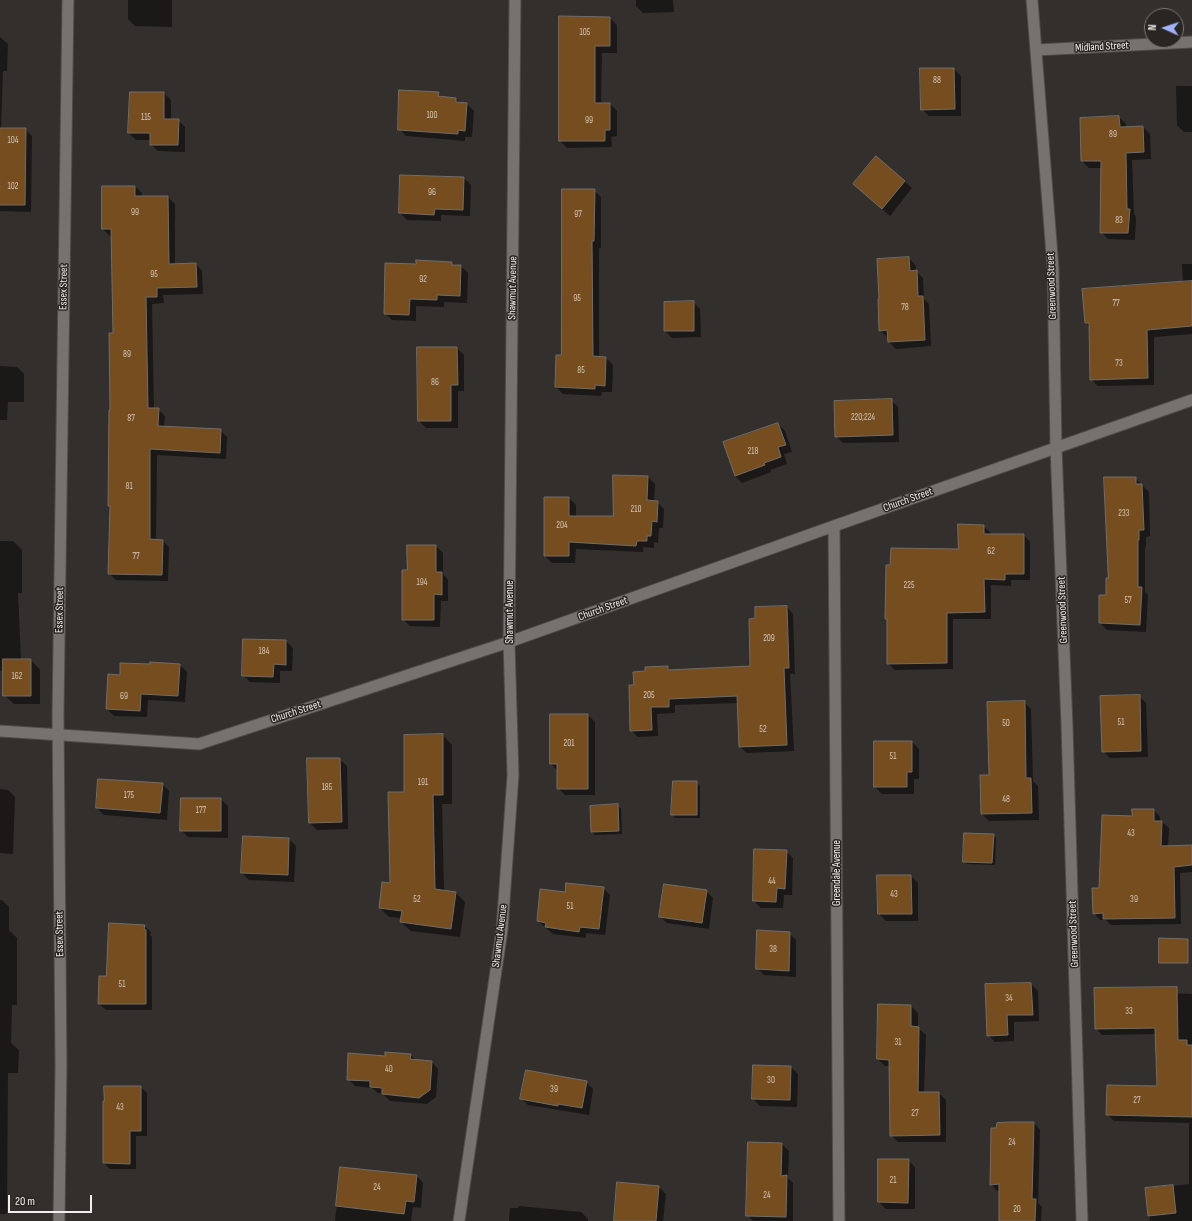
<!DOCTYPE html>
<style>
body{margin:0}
#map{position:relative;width:1192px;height:1221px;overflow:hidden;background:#322f2c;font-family:"Sofia Sans Condensed",sans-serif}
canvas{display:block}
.north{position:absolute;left:1144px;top:8px;width:40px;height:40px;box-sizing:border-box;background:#282522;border:1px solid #787673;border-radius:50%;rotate:273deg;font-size:11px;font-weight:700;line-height:16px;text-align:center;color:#f1efed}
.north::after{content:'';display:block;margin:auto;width:14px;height:18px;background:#a2b2fd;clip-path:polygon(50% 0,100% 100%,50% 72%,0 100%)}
.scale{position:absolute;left:8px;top:1195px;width:84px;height:18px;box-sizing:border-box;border:2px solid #f1efed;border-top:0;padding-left:5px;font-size:12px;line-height:14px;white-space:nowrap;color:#f1efed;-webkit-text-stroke:3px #282522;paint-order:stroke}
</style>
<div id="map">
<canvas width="1192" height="1221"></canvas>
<div class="north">N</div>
<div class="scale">20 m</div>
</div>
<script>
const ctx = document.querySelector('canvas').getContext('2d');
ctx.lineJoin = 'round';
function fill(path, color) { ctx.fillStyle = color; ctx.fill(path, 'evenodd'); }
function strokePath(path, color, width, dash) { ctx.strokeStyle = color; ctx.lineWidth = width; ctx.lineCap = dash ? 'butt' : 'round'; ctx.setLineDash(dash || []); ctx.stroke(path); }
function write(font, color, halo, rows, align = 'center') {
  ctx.font = font + ' "Sofia Sans Condensed",sans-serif'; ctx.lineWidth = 3; ctx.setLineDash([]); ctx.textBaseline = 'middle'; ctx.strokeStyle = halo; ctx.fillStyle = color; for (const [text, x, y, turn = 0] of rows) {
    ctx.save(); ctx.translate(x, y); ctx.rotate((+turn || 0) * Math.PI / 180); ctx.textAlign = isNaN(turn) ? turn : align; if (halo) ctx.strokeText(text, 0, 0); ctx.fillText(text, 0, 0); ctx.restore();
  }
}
fill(new Path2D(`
 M128,0h44v27l-37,-1 -7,-7z
 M636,0h37l1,12 -31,1 -7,-7z
 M560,17l50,1 7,7v28h-15l-1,51h9l7,7v25l-6,1 1,10 -45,1 -7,-7z
 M0,37l8,7 -1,27h-4l-2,58h24l7,7 -1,76 -31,-1z
 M954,69l7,7v40h-32l-7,-7z
 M1176,86h16v46h-8l-7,-7z
 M164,93l7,7v20h7l7,7v25l-27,-1 -7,-7v-4h-15l-7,-7z
 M438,93l5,5 13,1 5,4 6,1 7,7 -2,26h-7v4l-59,-5 -7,-7z
 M1119,117l7,7v4l17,-1 7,7 1,25 -19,1 2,54 2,3 -1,23 -27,-1 -7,-7 1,-64h-13l-7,-7 -1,-42z
 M876,157l36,31 -22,28 -36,-32z
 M464,178l7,7 -1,31 -29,-1v6l-34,-1 -7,-7z
 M135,186l7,7v4h26l7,7v60h21l6,7 1,23 -40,1 1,8 -12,1 2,105h4l7,7 -1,11 56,3 7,7 -1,22 -69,-4 -1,85h6l7,7 -1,34 -52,-1 -7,-7 2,-65 -2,-2 5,-172 -2,-98h-2l-7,-7z
 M594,190l7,7v51h-2v109l7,1 7,7 -1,27h-10l-1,4 -38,-2 -7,-7z
 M909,258l7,8v5l7,7 1,21 5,5 2,42 -35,3 -7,-7v-5h-2l-7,-7z
 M452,262l3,4h6l7,7 -1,30 -23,-1v5l-28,-1v15l-24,-1 -7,-7 32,-48z
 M1182,264h10v70l-38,3v48l-56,1 -7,-7 -1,-52 -4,-4 97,-40z
 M693,302l7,7 1,28 -29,1 -7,-7z
 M457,348l7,7v36h-6v37h-32l-7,-7z
 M0,366l17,1 7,7v28h-16l-1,18h-7z
 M891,400l7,7 1,35 -56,1 -7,-7z
 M778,424l7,7 7,21 -8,2 3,10 -17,6 1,2 -29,11 -7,-7z
 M648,477l7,7 -1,17 3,1 7,7 -1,19h-4l-1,15 -4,-1v6l-11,-1v5l-67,-3 -1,14h-23l-7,-7 24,-58 7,7v12h38z
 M1135,478l14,14 1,44 -4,1v10h-1v45l3,3 -2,37 -39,-2 -7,-7 7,-27 2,-17z
 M983,526l7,6v3h34l6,7v38h-19v6l-20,-1v34h-38v50l-58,1 -7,-7v-43l-2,-1 5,-53 68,-16z
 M0,541h13l9,9v43h-4l3,67h10l9,10v34h-26l-10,-9v-25l-4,1z
 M436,546l7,7v21l5,6v21h-7l-1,26 -30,-1 -7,-7 5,-48z
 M787,607l6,7 2,60h-5l4,77 -47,2 -7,-6 -2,-44 -63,2v8l-18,1 1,22 -20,1 -7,-7 4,-44 33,-18 3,3 80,-4 5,-48z
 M286,641l7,7 -1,23h-12v12l-30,-1 -7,-7z
 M180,665l7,7 -2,30 -37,-2 -1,17 -33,-1 -7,-7 14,-33z
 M1139,696l7,7 2,54 -38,1 -7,-7z
 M1024,702l7,7 2,72 5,5 1,34 -50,1 -7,-7 8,-38z
 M588,715l7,7v73h-30l-7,-7v-17l-7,-7z
 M443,735l9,10v59h-10l2,87 11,1 10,10 -5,35 -49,-6 -10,-9 1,-4 -13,-1 -9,-9 11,-24 14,-91z
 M875,742h37l7,7v30h-5v15h-32l-7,-7z
 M339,759l8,7 1,63 -31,1 -7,-7z
 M696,782l4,4v32h-25l-3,-4z
 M162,784l7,7 -2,29 -63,-5 -7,-7z
 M0,789l8,1 7,7 -2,57 -13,-1z
 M182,799h39l7,7v32l-40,-1 -7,-7z
 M617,805l4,4 1,25 -27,1 -3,-3z
 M1154,810l6,7v5h2l7,6 -1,19 24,-1v26l-12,1 1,51 -70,1 -5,-5h-6l-6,-7 6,-24 33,-72z
 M993,835l3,3 -1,27 -28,-1 -3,-3z
 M289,839l7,7 -2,36 -45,-2 -7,-7z
 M786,851l7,7 -1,37h-8l-1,13h-22l-7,-7z
 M911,876l7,7v38h-32l-7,-7z
 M603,888l7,7 -5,40 -19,-2v5l-33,-4 -15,-13 28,-28z
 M706,891l7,7 -4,31 -42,-6 -7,-7z
 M0,900h2l7,7v23l8,8v67h-5l-1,38 8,7 -1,23h-10l-1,141h-7z
 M144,926l7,6 -1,3 2,2v73h-46l-7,-6 8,-27z
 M789,933l7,7v37l-32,-2 -7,-7z
 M1031,984l7,7 1,30 -25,1v19l-19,1 -7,-7 -2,-50z
 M1095,990l97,4v227h-42l-4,-32 43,-5v-61l-75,-2 -7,-7 51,-27 -2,-53 -54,1 -6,-7z
 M911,1006l7,7v15l8,7 -2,58h15l7,7v42h-48l-7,-7v-69h-6l-7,-7z
 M410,1055l6,5 15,1 7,8 -2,28 -9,7 -37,-3 -7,-7 -5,-1 -6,-5 -17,-2 -7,-7 38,-22z
 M791,1067l7,7 -1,33 -37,-1 -7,-7z
 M586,1082l7,7 -4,26 -61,-10 -7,-7z
 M141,1087l6,6v43h-11v33h-26l-6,-6v-61z
 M1034,1123l6,7 -2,73 4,4 -1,14h-41v-30h-3l-6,-7z
 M782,1144l7,7 -1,27 5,5v38h-40l-5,-6z
 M908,1160l7,7v42h-29l-7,-7z
 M341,1168l76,8 6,7 -2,25 -8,-1 -2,14h-76z
 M659,1187l7,7 -3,27h-47z
 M519,1206l62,6 7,7v2h-79l1,-13h8z`), '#0007');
const building = new Path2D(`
 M559,16l51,1v29h-15v57h15v27h-5v11h-46z
 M920,68h34l1,41 -34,1z
 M399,90l40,2 -1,4 18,2v4l11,1 -2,28 -7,-1v4l-60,-4z
 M130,92h34v27h15l-1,26h-28v-12h-22z
 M1119,116l1,11 23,-1 1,26 -18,1 1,56h3l-2,24h-28l1,-72h-20l-1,-43z
 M0,128h26l-1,77h-25z
 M876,156l29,25 -23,28 -29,-25z
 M400,175l64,2 -1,33 -28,-1 -1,6 -35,-2z
 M102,186h33v10h33l1,68 27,-1 1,24 -40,1v9h-11l2,111h11l-1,18 63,3 -1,24 -70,-4v90l13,1 -1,35 -54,-1 2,-68h-2l1,-96h1l-1,-77h4l-2,-104h-9z
 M562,189h33l-1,52h-2l1,115 13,1 -1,29 -10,-1v4l-40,-2 1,-32h5z
 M909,257l1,14 7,-1 1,26h5l2,44 -37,2 -1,-12 -8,1 -1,-32h1l-2,-40z
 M416,260l36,2v3h9l-1,31 -23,-1v5l-27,-1 -1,16 -25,-1 1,-51 31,1z
 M1192,281v45l-45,4 1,48 -58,2 -1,-57h-4l-3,-34z
 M694,301v30h-30v-29z
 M417,347h40l1,38h-7v36h-33z
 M892,399l1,36 -58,2 -1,-36z
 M778,423l8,22 -8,2 3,10 -17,6 1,2 -30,11 -12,-34z
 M613,475l35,1 -1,24 11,1 -1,21 -5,-1 -1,15h-4v5h-10l-1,5 -67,-4v14h-25v-59h25v19h44z
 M1104,477h32v7h6l2,46h-5v10h-1v47h4l-2,38 -41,-2v-28h7v-17h2z
 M958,524l26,1v9h40v40h-19v6l-21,-1 1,33 -38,1v50l-60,1v-45h-2l1,-54h4l1,-17 67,1z
 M407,545h29v27h6v23l-8,-1v26h-32v-50h5z
 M787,606l2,62h-5l3,77 -48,2 -2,-51 -68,3v8h-18l1,23 -22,1 -1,-46h5l-1,-13 12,-1v-4l23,-1v4l82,-4 -1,-47 6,-1v-11z
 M243,639l43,1v25l-12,-1 -1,13 -31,-1z
 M3,659h28v37h-28z
 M150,662l30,2 -2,32 -37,-2 -1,17 -34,-2 2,-35 12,1v-12l30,1z
 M1140,695l1,56 -39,1 -2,-56z
 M1025,701l1,77h5l1,35 -51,1 -1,-39h9l-2,-73z
 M550,714h38v75h-31v-25h-7z
 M443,734v61h-10l2,94 21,3 -5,37 -51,-7 2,-11 -23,-3 3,-26 8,1 -2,-91h16v-57z
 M874,741h38v31h-5v15h-33z
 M307,758h33l2,64 -33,1z
 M98,779l65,4 -3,30 -64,-5z
 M673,781h24v34h-26z
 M181,798h40v33h-41z
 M618,804l1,27 -28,1 -1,-26z
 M1132,809h22v12h8l-1,25 31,-1v20l-18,2 1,51 -72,1v-6l-10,1 -1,-26h7l3,-73 30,1z
 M964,833l30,1 -2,29 -29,-1z
 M243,836l46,2 -1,37 -47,-2z
 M754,849l33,1 -2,39 -8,-1 -1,14 -23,-1z
 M877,875h34l1,39h-34z
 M566,883l38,4 -5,42 -19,-2 -1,5 -34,-5 1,-4 -9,-2 3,-32 25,3z
 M664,884l43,6 -5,33 -43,-6z
 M109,923l36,2 -1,4 2,1v74h-48l1,-28h7z
 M757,930l33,2 -1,39 -33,-2z
 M1159,938l29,1v24h-29z
 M1031,983l2,32h-26l1,20 -21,1 -2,-52z
 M1177,987l1,53h9v5h5v72l-86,-2 1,-30 50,1 -2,-58 -60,1 -1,-41z
 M878,1004l33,1v21l8,1 -1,65h21l1,43 -50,1 -1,-76 -12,-1z
 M385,1052l26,2 -1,5 22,2 -2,29 -11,8 -37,-4v-6l-12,-1v-6l-23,-1 1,-27 37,3z
 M753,1065l38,1 -1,34 -38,-1z
 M526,1070l61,11 -5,27 -24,-4v2l-38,-7z
 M104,1086h37v45h-11v33l-27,-1v-62h1z
 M1010,1122h24l-2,77h4l-1,22h-36v-37l-9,1 1,-57h5l1,-5z
 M748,1142l34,1 -1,33 6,-1 -1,42 -40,-1z
 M878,1159h31l-1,44 -30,-1z
 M340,1167l77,8 -3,27 -8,-1 -2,13 -68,-8z
 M617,1182l42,4 -3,35h-42z
 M1173,1185l3,28 -28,3 -3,-28z`);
fill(building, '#764d1f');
strokePath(building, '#706d69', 1);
const minor = new Path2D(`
 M1032,0l21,268 3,179 11,279 15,495
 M1036,50l156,-8
 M834,526l5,695
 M59,1221l2,-156 -3,-350 10,-715
 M459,1221l43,-291 11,-155 -4,-133 6,-642`);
const tertiary = new Path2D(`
 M0,731l199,13 310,-102 325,-116 358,-126`);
strokePath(minor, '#4e4b48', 13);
strokePath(tertiary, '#4e4b48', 13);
strokePath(minor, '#76726f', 11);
strokePath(tertiary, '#76726f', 11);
write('9px', '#d2c6ba', null, [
 ["105",585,33],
 ["88",937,81],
 ["100",432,116],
 ["115",146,118],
 ["99",589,121],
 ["89",1113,135],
 ["104",13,141],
 ["102",13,187],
 ["96",432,193],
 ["99",135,213],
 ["97",578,215],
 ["83",1119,221],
 ["95",154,275],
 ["92",423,280],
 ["95",577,299],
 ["77",1116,304],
 ["78",905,308],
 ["89",127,355],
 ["73",1119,364],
 ["85",581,371],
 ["86",435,383],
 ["220;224",863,418],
 ["87",131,419],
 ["218",753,452],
 ["81",129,487],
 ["210",636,510],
 ["233",1124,514],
 ["204",562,526],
 ["62",991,552],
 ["77",136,557],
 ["194",422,583],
 ["225",909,586],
 ["57",1128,601],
 ["209",769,639],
 ["184",264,652],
 ["162",17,677],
 ["205",649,696],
 ["69",124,697],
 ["51",1121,723],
 ["50",1006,724],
 ["52",763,730],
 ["201",569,744],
 ["51",893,757],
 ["191",423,783],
 ["185",327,788],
 ["175",129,796],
 ["48",1006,800],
 ["177",201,811],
 ["43",1131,834],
 ["44",772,882],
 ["43",894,895],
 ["52",417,900],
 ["39",1134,900],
 ["51",570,907],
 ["38",773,950],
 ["51",122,985],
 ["34",1009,999],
 ["33",1129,1012],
 ["31",898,1043],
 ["40",389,1070],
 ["30",771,1081],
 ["39",554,1090],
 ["27",1137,1101],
 ["43",120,1108],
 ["27",915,1114],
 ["24",1012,1143],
 ["21",893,1181],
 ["24",377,1188],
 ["24",767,1196],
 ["20",1017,1210]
]);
write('11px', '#f1efed', '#282522', [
 ["Midland Street",1102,47,-3],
 ["Greenwood Street",1052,286,-92],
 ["Essex Street",64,287,-89],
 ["Shawmut Avenue",513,288,-89],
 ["Church Street",908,500,-20],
 ["Church Street",603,609,-20],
 ["Essex Street",60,610,-89],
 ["Greenwood Street",1063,610,-92],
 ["Shawmut Avenue",510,612,-90],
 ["Church Street",296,712,-18],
 ["Greendale Avenue",837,873,-90],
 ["Essex Street",60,934,-91],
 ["Greenwood Street",1074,934,-92],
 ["Shawmut Avenue",500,936,-83]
]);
</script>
